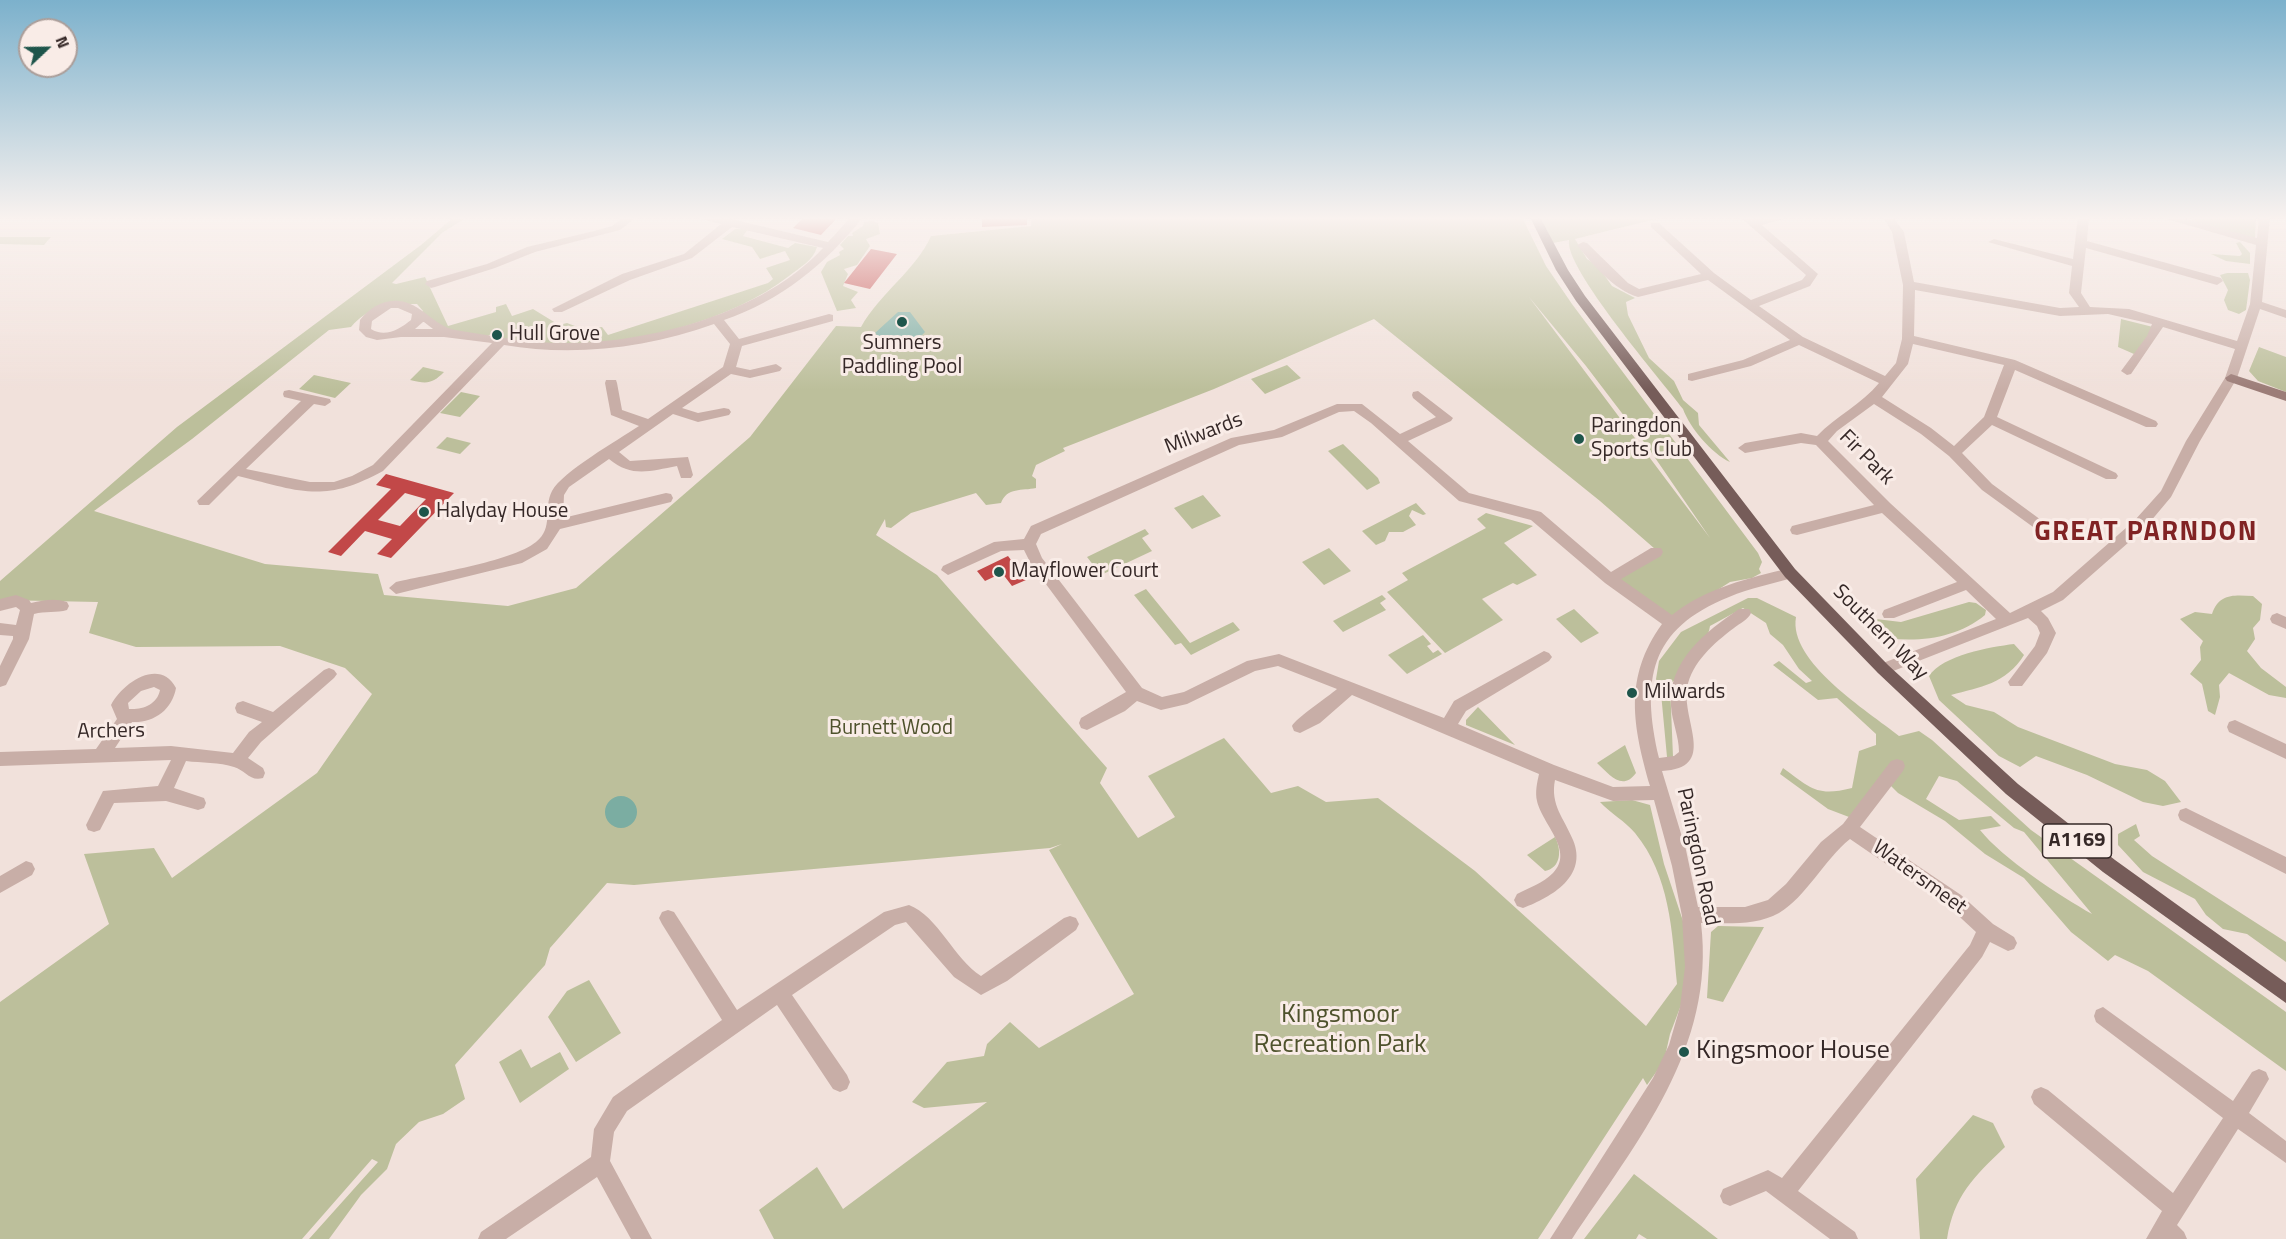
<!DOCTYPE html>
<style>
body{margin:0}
#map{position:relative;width:2286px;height:1239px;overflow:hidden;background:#f1e1db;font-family:"Titillium Web",sans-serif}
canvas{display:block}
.north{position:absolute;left:18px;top:18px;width:60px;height:60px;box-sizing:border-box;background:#f9ece7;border:2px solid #ab9e9a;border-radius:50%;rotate:68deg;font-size:16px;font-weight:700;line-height:24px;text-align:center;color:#352827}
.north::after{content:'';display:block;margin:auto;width:21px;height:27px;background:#1e554b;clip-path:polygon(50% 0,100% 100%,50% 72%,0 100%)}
</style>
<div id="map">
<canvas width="2286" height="1239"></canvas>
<div class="north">N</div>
</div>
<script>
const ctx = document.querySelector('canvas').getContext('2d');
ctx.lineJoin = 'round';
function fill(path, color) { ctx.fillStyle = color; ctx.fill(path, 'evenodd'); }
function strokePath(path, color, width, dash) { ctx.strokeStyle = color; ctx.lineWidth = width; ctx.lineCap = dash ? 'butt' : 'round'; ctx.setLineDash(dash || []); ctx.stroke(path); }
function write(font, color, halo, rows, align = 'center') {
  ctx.font = font + ' "Titillium Web",sans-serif'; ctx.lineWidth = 6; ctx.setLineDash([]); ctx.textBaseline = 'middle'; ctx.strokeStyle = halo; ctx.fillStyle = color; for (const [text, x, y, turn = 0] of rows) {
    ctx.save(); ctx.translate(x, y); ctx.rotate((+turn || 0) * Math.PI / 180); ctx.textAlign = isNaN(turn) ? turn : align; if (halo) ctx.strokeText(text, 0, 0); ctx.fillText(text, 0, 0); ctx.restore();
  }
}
fill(new Path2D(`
 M454,217h13l-25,16 -50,50 4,1 29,-7 23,49 48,-14v-5l10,-3 6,12 21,-7 26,16 8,-2 16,6 19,-2 6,8 160,-52 5,-4 -7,-11 24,-8 -5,-9 -25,8 -8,-12 -30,-8 13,-10h13l-5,7 45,12 7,-5 22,4c-4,14 -17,20 -28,29 -61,48 -166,72 -243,68 -15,-1 -31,-4 -46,-6l2,-3 -11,-1 -3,2 -40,-6 -28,-16 3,-3 -6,-7c-27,0 -48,2 -66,23l-22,3 -137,109 -98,72 171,53 113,10 6,21 124,11 68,-18 174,-151 86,-111 25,1c19,-34 55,-57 70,-91l100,-10 1,-9h490l24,49 26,38 186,249 4,9 -3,7 2,4 -9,5 -22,4 -56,36 -63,-42 44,-27 -55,-48 -226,-182 -160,70 -151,59 2,3 -29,14 -4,11 4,3v9c-14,3 -29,-1 -35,15l-15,2 -10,-12 -65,20 -20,15 -5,-1 -1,-8 -9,16 61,40 170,193 -7,15 38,55 37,-21 -27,-41 76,-38 47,55 27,-7 28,16 52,-4 97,73 171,155 31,-42c-5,-54 -7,-108 -42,-151 -10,-12 -25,-20 -35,-31l32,-2 18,5 14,59 21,63 1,65 -16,42 -6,27 -17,24 -4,-7 -105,161h-764l-15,-29 58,-43 26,42 144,-107 -63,6 -12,-6 35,-40 37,-6 3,-12 23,-22 29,26 95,-54 -85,-144 13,-6 -12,4 -416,37 -27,-2 -57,65 -5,17 -90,100 10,34 -22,15 -24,8 -23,22 -9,25 -26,26 -32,44h-20l69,-77 -6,-3 -70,80h-302v-237l109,-78 -25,-70 70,-6 18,30 145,-105 55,-79 -27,-26 -65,-22 -144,1 -47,-14 9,-31 -98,-2v-19l177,-154 244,-182zM1529,297l57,69 61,80 63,92z
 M1540,217h124l-89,22 12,20 11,7 14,20 23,12 -9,4 2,13 21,43 25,23 9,19 15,13 1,12 31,37c-19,-9 -40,-34 -47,-53 -21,-28 -119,-141 -114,-169l-16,3z
 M2193,217h63l-1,22 -63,-18z
 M872,221l6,2 2,11 -14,5 4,7 -13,19 -13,4 4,5 -5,12 15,6 -7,8 5,8 -19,3 -16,-39 6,-10 13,-7 -1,-3 5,-3 -4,-4 8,-9h5l-1,-3 11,-7 1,-4z
 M0,237h51l-7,8 -44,-1z
 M2240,242l10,11v11l-24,-3 -15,-7 29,2 2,-2 -6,-11z
 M2227,273h21l2,7 -4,30 -7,4 -11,-4 -4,-10 4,-10 -8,-15z
 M2121,319l32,8 -7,22 -12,5 -16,-7z
 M2259,347l27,10v35l-28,-11 -9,-10z
 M1287,365l14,13 -36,16 -14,-15z
 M423,367l21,5c-12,12 -17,12 -34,8z
 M314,375l37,8 -16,15 -36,-9z
 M461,392l19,4 -20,21 -20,-4z
 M447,437l24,6 -11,11 -24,-6z
 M1343,444l35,34 2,5 -13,7 -39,-39z
 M1203,495l18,21 -29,13 -18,-21z
 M1416,503l10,11 -3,1 -11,-5 -3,6 7,9 -13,7h-14l-4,9 -9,4 -14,-14z
 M1486,513l47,13 -29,17 33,32 -20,10 -4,-2 -31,16 21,21 -58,33 -58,-61 21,-12 -6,-7 84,-45 -9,-9z
 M1145,529l4,5 -7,4 10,13 -51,24 -14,-18z
 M1329,548l22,23 -27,14 -22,-23z
 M1146,589l44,54 43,-21 7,8 -49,25 -10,-12 -6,2 -41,-50z
 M1382,595l4,4 -6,4 6,7 -43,22 -10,-11z
 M2253,596l9,8 -2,16 -7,8 2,11 -8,12 14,17 25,19v11l-17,-3 -40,-22 -10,12 1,12 -5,18 -7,-4 -6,-27 -12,-10 11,-14 -1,-13 3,-6 -23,-22 15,-7 17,2c7,-21 22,-19 41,-18z
 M1748,598h9l39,19c-8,45 72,94 103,119l20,-5 13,9 99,90 255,182v59l-138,-100 -33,-16 -7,6 -37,-29 -47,-54 -39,-24 -40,-33 -47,-28 -16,-16 -33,40 -21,-8 -48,-35 3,-6c28,20 33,29 69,20l7,-37 17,-6v-11l-39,-36 -19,2 -45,-35 6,-4 27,22 6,-2 -13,-12 -16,-24 -13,-11 -4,-11 -23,-15 -33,18c-3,20 -23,46 -40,58l3,73h-6l-6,-64 -5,-14 3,-18 22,-29zM1939,776l18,5 57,47 10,4 68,82c-32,-18 -90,-56 -112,-84l21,-4 -10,-10 -32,4 -33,-21z
 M1969,602l7,1 10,7 -1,5c-31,26 -77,29 -114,20l-12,-18 42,5z
 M1574,609l25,24 -18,10 -25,-24z
 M1423,635l8,9 -4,2 6,7 5,-3 4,4 -35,20 -19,-19z
 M2014,644l10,11c-18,29 -44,32 -73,40l15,10 28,7 24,15 97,37 32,6 18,11 16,21 -18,4 -20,-4 -56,-27 -51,-19 -16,11 -21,-11 -60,-56 -10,-24c14,-21 61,-29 85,-32z
 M1478,707l37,38 -49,-20v-5z
 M1625,745l11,28c-14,19 -27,1 -39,-10z
 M2136,824l4,12 -6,4 18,16 134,86v20l-39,-28 -24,-5 -17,-14 -11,-16 -52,-27 -25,-27v-11z
 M1555,837c7,13 6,31 -10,34l-18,-16z
 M1718,926l46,1 -41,75 -16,-4 4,-66z
 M589,980l32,53 -45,29 -28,-45 19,-26z
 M521,1049l10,19 29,-16 9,17 -49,34 -21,-41z
 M1973,1115l20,8 12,24c-31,30 -51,48 -58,92h-27l-4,-60z
 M1634,1174l84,65h-71l-8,-5 -3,5h-52z`), '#bcbf9b');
fill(new Path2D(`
 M898,312h12l15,20 -7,7h-37l-6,-6z
 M605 812a16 16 0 1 1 32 0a16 16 0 1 1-32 0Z`), '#7bada2');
fill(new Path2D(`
 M804,217h34l-17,18 -28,-7z
 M982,217h45v8l-45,2z
 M871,249l26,5 -27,35 -26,-6z
 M386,474l68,19 -63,65 -14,-4 15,-15 -27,-8 -24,25 -13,-4 63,-63 -15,-4zM405,493l21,6 -26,27 -22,-6z
 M1008,556l18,24 -14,6 -10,-13 -17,8 -8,-10z`), '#c24848');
fill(new Path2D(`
 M624,217h13l-17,13 -85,22 -40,16 -60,19 -4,1 -6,-4 2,-3 60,-17 40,-17 71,-17 14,-4z
 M700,217l31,2 97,23 23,-25h12c-37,47 -83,84 -139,103l15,19 90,-25 4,1v6l-91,25 -6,21 14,3 26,-6 6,4 -2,3 -30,7 -19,-4 -49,34 16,5 26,-5 5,1 2,3 -2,3 -31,7 -25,-8 -54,38 11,9 58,-4 5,18 -2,3h-10l-4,-12c-27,5 -45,12 -68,-7l-40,28 -5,8 -1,23 103,-25 5,1 2,4 -2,4 -111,27 -13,20 -25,14 -126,31 -7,-6 7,-6c34,-8 115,-20 140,-40 18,-14 7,-34 16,-51 10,-19 66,-51 87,-65l-28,-11 -6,-32 1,-3h10l1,3 5,27 26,9 75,-52 7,-23 -16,-20c-67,24 -140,33 -210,21l-121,126c-60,33 -83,20 -145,5l-29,29h-10l-2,-4 104,-100 -17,-4 -1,-3 1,-3 5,-1 41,9 1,3 -6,4 -11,-2 -68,65 64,13h24l18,-6 21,-11 119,-122 -48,-6h-43l-24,3 -11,-3 -7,-7 1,-10c9,-12 24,-21 39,-19 22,2 35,25 56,29 33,5 66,12 100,13 89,2 206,-28 268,-95l-91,-21 -40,31 -62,22 -68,32h-8l-2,-3 70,-35 62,-20 37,-30 -20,-5zM391,308h7l14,6 -1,6c-11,9 -26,18 -40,9l1,-8zM423,322h1l9,7h-18z
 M1740,217h12l3,2 29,-2 -1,2 -21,6 56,49 -8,12 -51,20 44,31 82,39 11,-13 6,-24 1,-54 -11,-53 -9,-15h10l11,15 10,50 146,26 19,-1 -10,-14 3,-27 -84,-24 6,-3 79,20 5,-42h11l-2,24 134,37 2,3 -6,4 -131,-37 -5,45 9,14 39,2 108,32 13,-37 6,-59 -96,-28h18l79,21 2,-21h11l-8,85 24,8v8l-26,-9 -23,69 -37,63 -29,56 -26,31 -82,72 -22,11 7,7 8,15 -9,20 -25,33h-12l-2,-4 27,-36 5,-13 -3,-7 -9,-8 -145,57 -5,-2 -3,-4 3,-4 118,-46 -30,-29 -72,28h-10l-2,-4 2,-4 73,-28 -75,-69 -85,22 -5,-1 -2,-4 2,-4 82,-21 -58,-60 -15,-2 -56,10 -7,-5 7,-5 56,-10 16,3c19,-20 45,-32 62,-53l-80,-38 -48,21 -59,15 -4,-1v-6l55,-14 47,-20 -82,-60 -70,17c-24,-7 -46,-33 -61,-52l6,-3 4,1 41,40 11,6 62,-15 -50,-47v-4h8l55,50 37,27 51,-20 4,-5zM1915,290l145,26 48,-2 44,10 -5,12 -26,35 6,4 4,-1 32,-47 72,22 -10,29 -39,63 -25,50 -26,29 -82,72 -43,21 -120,-110 -62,-62 9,-10 37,-27 47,30 28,22 33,34 69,50 7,-5 -2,-4 -64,-47 -30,-31 30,-28 114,54h10l2,-3 -2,-3 -119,-56 18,-47 131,57h10l2,-3 -2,-3 -141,-61 -101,-24zM1913,344l91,21 -20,52 -30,29 -23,-18 -49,-31 26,-33z
 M1418,391l35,27 -2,3 -43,20 61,52 72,19 70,60 40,-24h10l2,4 -2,4 -40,23 51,36c33,-27 77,-37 118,-47l7,5 -2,4c-22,7 -45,11 -66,20 -80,32 -88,83 -70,161l15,-2 5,-4c0,-16 -7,-30 -8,-46 -3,-45 34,-74 68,-97h10l2,4c-3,7 -11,10 -17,15 -20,15 -42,34 -47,60 -5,34 31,80 -25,83l24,79 12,57h47l23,-7 18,-16 35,-42 22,-18 48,-63 6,-2 6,2 2,5 -2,5 -43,56 101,68 32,29 21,13 3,6 -3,6 -6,2 -18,-9 -8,15 -184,234 57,41 3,7h-28l-64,-48 -36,15 -7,-3 -3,-7 3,-7 45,-19 14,8 188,-233 6,-13 -27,-25 -99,-68c-26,21 -44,58 -71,74 -23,13 -53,10 -78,10 15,125 -64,218 -129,316h-22l103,-161 16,-33 11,-38 5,-40 -3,-51 -10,-50 -18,-66 -41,1 -58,-21c-5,25 9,38 18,60 15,36 -21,57 -50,68l-6,-2 -3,-6 3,-6c12,-6 26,-11 36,-21 22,-22 -11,-49 -16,-72 -2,-9 0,-18 2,-27l-187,-79 -32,28 -20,10 -6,-2 -2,-5c3,-7 37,-30 45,-37l-59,-23 -23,5 -68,33 -26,6 -24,-9 -12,10 -38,19 -6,-2 -2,-5 2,-5 45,-26 -95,-128 -7,-14 -23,1 -53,24 -7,-5 2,-4 51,-24 30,-3 7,-13 200,-88 43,-8 63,-26h25l38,30 36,-17 -23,-19 -1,-3 1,-3zM1354,411l17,12 88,78 72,19 74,63 57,41c-39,54 -29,102 -12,162l-37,1 -59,-22 -96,-41 8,-13 83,-50 3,-4 -3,-4 -5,-2 -90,50 -10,17 -165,-64 -32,7 -63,31 -22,5 -20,-9 -100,-130 -6,-14 5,-10 198,-89 43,-8 57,-25z
 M16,595l13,5 2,3c13,-3 24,-5 36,-1l2,4 -2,4c-10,3 -22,1 -33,4l-5,25 -23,46 -6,2v-21l13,-27v-3l-13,-1v-12l16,2 4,-15 -4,-3 -16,4v-12z
 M2277,613l9,4v12l-14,-6 -2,-4 2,-4z
 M329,668l5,2 3,4 -3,4 -73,64 -13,16 15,10 2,5 -2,5c-13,4 -18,-8 -29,-11 -14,-5 -33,-4 -48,-6l-12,27 30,10 2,5 -2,5 -6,2 -32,-9 -52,2 -14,27 -6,2 -6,-2 -2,-5 17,-34 55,-5 13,-26 -171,6v-14l96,-3 21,-30 -6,-14c11,-22 49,-48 65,-17 -4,22 -22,35 -44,34l-17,26 56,-2 62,7 16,-21 13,-10 -25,-9 -2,-5 2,-5 6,-2 30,11 51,-42zM154,687l6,3c-3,15 -18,20 -31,19l-1,-6 13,-12z
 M2235,720l51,24v15l-57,-27 -2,-5 2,-5z
 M2186,808l100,49v17l-106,-54 -2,-5 2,-5z
 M26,861l6,2 3,6 -3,6 -32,18v-17z
 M909,905c29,11 45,54 72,71l83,-58 6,-2 6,2 3,6 -3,6 -69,51 -26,14 -27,-18 -48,-55 -11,3 -103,70 55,80 3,7 -3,7 -7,3 -7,-3 -56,-84 -150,106 -13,21 -4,29 42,78h-21l-34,-62 -91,62h-28l3,-7 110,-75 3,-28 19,-32 109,-77 -60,-96 -3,-6 3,-6 6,-2 6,2 63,98 147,-98z
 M2103,1007l130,94 19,-29 7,-3 7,3 3,7 -20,34 37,28v22l-48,-34 -61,96 7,7 3,7h-41l16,-28 -128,-107 -3,-7 3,-7 7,-3 7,3 125,103 50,-75 -127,-96 -2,-6 2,-6z`), '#c8aea7');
fill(new Path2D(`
 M2231,374l55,18v9l-59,-20 -2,-3z`), '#9c7d78');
fill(new Path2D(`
 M1530,217h10l28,53 17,26 210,273 93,96 130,119 97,76 171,123v20l-183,-131 -97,-78 -128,-121 -93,-96 -209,-276 -20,-31z`), '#765c59');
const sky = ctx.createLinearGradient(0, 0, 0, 390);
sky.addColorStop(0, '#7cb1cc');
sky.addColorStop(0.56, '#f9f2ef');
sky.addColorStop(1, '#f9f2ef00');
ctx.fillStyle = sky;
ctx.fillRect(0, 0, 2286, 390);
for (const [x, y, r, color] of [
 [902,322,6,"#1e554b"],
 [497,335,6,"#1e554b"],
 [1579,439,6,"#1e554b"],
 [424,512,6,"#1e554b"],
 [999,572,6,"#1e554b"],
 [1632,693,6,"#1e554b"],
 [1684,1052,6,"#1e554b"]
]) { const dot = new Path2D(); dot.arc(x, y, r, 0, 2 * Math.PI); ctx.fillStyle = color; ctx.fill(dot); strokePath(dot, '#f9ece7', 2); }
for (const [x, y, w] of [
 [2077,841,69]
]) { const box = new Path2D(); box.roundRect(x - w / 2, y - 17, w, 34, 4.5); ctx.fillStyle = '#f9ece7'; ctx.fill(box); strokePath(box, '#352827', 1.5); }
write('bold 20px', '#352827', null, [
 ["A1169",2077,841]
]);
write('21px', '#352827', '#f9ece7', [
 ["Hull Grove",509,335],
 ["Sumners",902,344,"center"],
 ["Paddling Pool",902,368,"center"],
 ["Paringdon",1591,427],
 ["Sports Club",1591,451],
 ["Halyday House",436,512],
 ["Mayflower Court",1011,572],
 ["Milwards",1644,693]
], 'left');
write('21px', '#352827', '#f9ece7', [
 ["Milwards",1204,434,-21],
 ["Fir Park",1866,458,45],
 ["Southern Way",1880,633,45],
 ["Archers",111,732,-1],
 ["Paringdon Road",1697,857,78],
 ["Watersmeet",1919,878,36]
]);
write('21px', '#4e522c', '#f9ece7', [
 ["Burnett Wood",891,729]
]);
write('26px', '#4e522c', '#f9ece7', [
 ["Kingsmoor",1340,1016],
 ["Recreation Park",1340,1046]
]);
write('26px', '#352827', '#f9ece7', [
 ["Kingsmoor House",1696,1052]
], 'left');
ctx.letterSpacing = '1.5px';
write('bold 27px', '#812324', '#f9ece7', [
 ["GREAT PARNDON",2146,533]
]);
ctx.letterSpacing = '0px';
</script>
